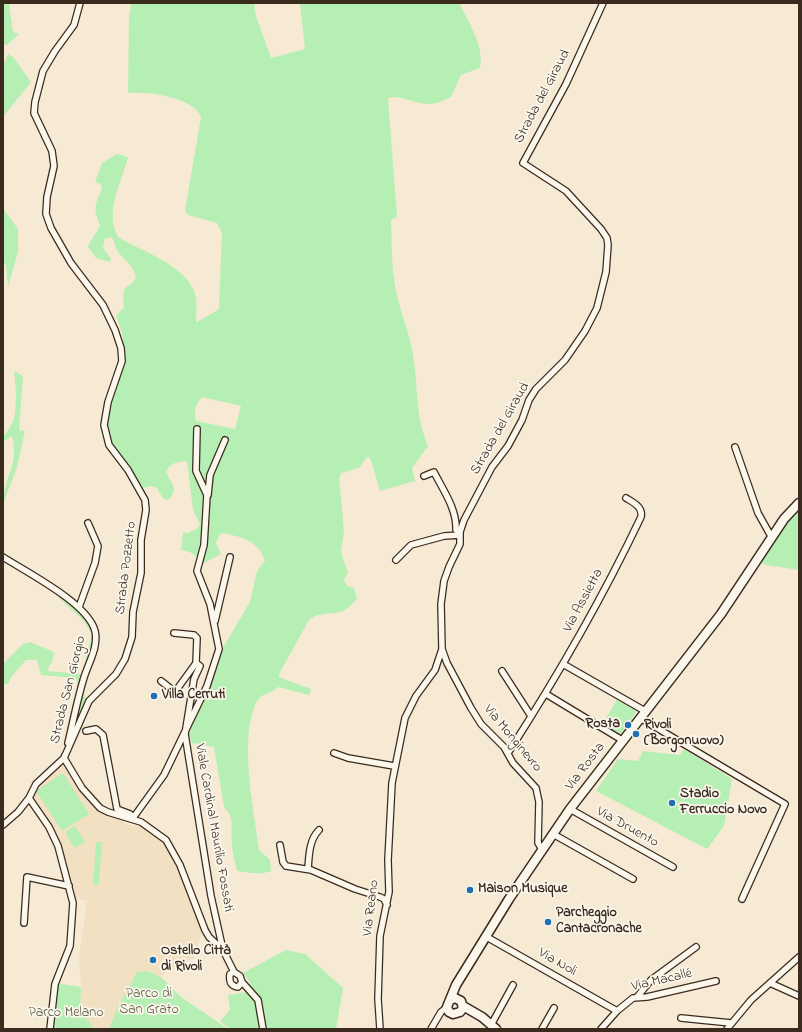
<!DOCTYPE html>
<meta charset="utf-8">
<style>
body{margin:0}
#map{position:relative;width:802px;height:1032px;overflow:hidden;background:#f6ead4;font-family:"Indie Flower",sans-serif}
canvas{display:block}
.frame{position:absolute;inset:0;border:4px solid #3b2a1e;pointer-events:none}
</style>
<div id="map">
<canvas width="802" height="1032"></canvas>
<div class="frame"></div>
</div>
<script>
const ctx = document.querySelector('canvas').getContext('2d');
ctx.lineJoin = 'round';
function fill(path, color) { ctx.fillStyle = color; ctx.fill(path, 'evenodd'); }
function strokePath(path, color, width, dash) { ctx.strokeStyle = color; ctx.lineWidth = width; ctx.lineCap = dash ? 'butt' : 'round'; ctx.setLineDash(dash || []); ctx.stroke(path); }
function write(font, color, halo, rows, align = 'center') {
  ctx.font = font + ' "Indie Flower",sans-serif'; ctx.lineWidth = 3.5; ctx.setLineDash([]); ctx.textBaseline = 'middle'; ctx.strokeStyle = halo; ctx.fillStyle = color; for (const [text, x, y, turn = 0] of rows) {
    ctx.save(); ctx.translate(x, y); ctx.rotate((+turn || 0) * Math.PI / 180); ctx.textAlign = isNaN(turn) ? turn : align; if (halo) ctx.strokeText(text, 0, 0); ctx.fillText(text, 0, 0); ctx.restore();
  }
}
fill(new Path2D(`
 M65,763l32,46 10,6 15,4 3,5 10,2 5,-3 24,18 14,24 23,61 1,8 -9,24 -18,8 -14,11 -13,-6 -39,58h-14l-15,-18 1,-24 -2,-30 8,-56 -12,-3 -19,-61 -6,-14 -10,-12 -6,-15 7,-12z`), '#f2e0c3');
fill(new Path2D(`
 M3,3h6l4,29 6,2 -12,11 -4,-1z
 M131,3h123l2,13 15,42 34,-9 -5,-46h159c9,18 26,44 21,65l-19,7 -10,22c-5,2 -10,5 -15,6 -16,5 -32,-9 -48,-5l9,119 -6,3c1,23 0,48 5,70 4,23 14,43 17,65 6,35 1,56 15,91l-16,22 3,13 -35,10 -9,-31 -2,-3 -3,1 -7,10 -18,5 -2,6 2,19 3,33 -3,21 7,21 -4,6 3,7 7,2 3,10c-17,25 -30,8 -48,22l-30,54v3l32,12 -2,6 -31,-8c-7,8 -16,5 -21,14 -19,36 -3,109 2,149l11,10 1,11c-10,4 -23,2 -34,0 -2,-9 -5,-19 -5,-28 -2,-15 4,-23 -8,-36l-10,-60 -22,-4 -3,-9 32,-83 29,-49 7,-31 8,-10c-6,-21 -26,-25 -44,-28l-5,10 5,11 -17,9 -14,-11 -9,-2 2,-18 5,1 9,-4 3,-5 -7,-14 -6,-49c-10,1 -16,1 -21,11l7,13 1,6 -4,8 -4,1 -4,-3 -5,-9 -5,-2 -10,2c-4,-7 -8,-14 -12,-21 -6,-7 -16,-15 -19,-24 -13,-28 9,-54 12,-82 3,-16 -1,-30 -7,-45l8,-9 -1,-12 2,-7 6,-4 5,-6c-2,-14 -14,-18 -20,-30 -2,-5 -1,-7 -5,-11l-6,2 -2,9 8,11 -1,3 -14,-4 -8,-11c3,-9 9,-14 12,-22 -7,-16 -5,-21 2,-37l-1,-4 -6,-2 7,-19 15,-9 11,3c-6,25 -24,54 -10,80 23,14 65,27 76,54 4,9 2,21 2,31h1l21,-12 1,-3 3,-74 -5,-10 -29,-8 -3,-4 16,-94c-7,-20 -54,-26 -73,-24l1,-76zM202,397l39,9 -6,23 -39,-8c-3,-9 0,-17 6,-24z
 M8,54l5,3 18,25 -28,35v-51z
 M3,208l15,21v23l-10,35 -2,-22 -3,-3z
 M14,371l9,5 -4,54 6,1 -8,36 -14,37c0,-26 17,-40 9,-68l-9,6c0,-9 9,-15 11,-23 3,-16 2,-32 0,-48z
 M795,507l4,2v61l-33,-5 -10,-4z
 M60,596l23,18 10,15v15l-12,38 5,20 -13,31 -8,13 13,-59 -2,-9 -35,-3 -4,-15h-11l-14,16 -4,8 -5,1v-21l20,-20 7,-2 24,10 -1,8 -6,11 35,3 10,-40 -9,-14 -24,-22z
 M617,700l20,11 -18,25 -17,-11z
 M684,749l48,30 -8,47 -17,23 -111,-58 22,-32 20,2 5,-10 37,4z
 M63,773l26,41 -27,17 -26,-40z
 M75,826l10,16 -11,6 -9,-16z
 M96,842h6l-3,43h-6z
 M286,950l19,4 38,34 -7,41h-106l-10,-8 10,-11 -2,-15 18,-3 5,-8 -8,-11z
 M148,971l13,6 20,20 47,32h-119l9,-22 19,-35z
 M55,983l26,4 -1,24 15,18h-45z`), '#b6efb3');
const street = new Path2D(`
 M80,3l-6,22 -19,26 -12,20 -8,31 -1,11 18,38 2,15 -7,31 -1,17 5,14 20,35 32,42 12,25 6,18 1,13 -14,41 -4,23 5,20 19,25 17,30 1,10 -5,30v33l-8,39 -1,25 -7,22 -9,15 -27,27 -25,57 18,30 18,20 8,4 33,10 25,18 14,25 25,65 4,7 14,13
 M735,447l23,66 14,25
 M424,476l10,-4c9,18 23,37 22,58l4,2
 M208,495l2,-20 15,-35
 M3,557c23,15 85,46 92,74 4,17 -8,34 -12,50 -6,20 -10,41 -15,62
 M396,560l15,-15 33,-9 16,-1
 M79,607l16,-44 3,-17 -10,-23
 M215,621l15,-64
 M174,633l20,2 3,3 -1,25 4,3 -6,13 -9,55 26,162 12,54 11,22 6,4 2,6 16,18 5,29
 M442,649l5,14 24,45 10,16 23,23 9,16 23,25 3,14 -1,41 4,6
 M563,664l82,47
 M502,671l29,45
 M161,681l14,11 21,-29
 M546,694l76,46
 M640,718l145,86 -43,95
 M86,731l10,-2 7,6 14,74 13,5 3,4
 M334,753l14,5 46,8
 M508,753c49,-76 94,-154 133,-236 2,-10 -7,-14 -15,-19
 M29,798l20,29 9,19 15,57 -3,43 -15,38 -5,45
 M570,809l103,58
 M133,818l31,-43 43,-89 12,-37 -9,-45 -13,-33 7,-26 3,-50 -11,-24 1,-42
 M3,825l15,-13 11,-14 7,-14 28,-26 1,-3
 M553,834l80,45
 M280,845l3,17 3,4 25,4 44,19 25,8 4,2 3,6
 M308,869c1,-13 1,-29 11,-39
 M24,923l3,-46 42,9
 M485,936l132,75
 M234,972l-4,2c-1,7 0,12 8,13l4,-5
 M770,983l29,13
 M637,997l14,-17 45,-33
 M681,1018l50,5
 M491,1025l22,-40
 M380,1029l-2,-30 2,-63 9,-44 -1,-32 4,-77 13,-65 11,-22 19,-26 7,-21 -1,-45 3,-23 5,-14 11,-23v-12l4,-12 28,-53 16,-21 14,-26 7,-20 7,-11 29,-29 20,-29 12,-23 9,-36 2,-27 -1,-7 -6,-9 -35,-38 -43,-28 43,-79 37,-81
 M431,1029l10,-17 6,-5
 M542,1029l12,-21
 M601,1029l16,-18 16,-13 14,-1 69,-16
 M727,1029l24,-29 48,-43`);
const secondary = new Path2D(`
 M450,1000l5,-2 6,3 2,7 -3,4 -7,2 -4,-2 -2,-5 9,-22 53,-86 61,-90 151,-195 63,-95 15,-16
 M463,1006l19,11 14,12`);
strokePath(street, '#3b2a1e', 8);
strokePath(secondary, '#3b2a1e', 11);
strokePath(street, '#fbf7ec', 5.5);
strokePath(secondary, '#fbf7ec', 8);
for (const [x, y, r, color] of [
 [154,696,4,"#1f6fb2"],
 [628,725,4,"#1f6fb2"],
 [636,734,4,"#1f6fb2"],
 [672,803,4,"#1f6fb2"],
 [470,890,4,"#1f6fb2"],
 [548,922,4,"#1f6fb2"],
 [153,960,4,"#1f6fb2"]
]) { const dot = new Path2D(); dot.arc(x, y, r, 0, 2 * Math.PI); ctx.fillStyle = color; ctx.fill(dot); strokePath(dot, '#fbf7ec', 1.5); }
write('14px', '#3b2a1e', '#fbf7ec', [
 ["Strada del Giraud",543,97,-62],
 ["Strada del Giraud",501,429,-60],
 ["Strada Pozzetto",127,568,-83],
 ["Via Assietta",584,601,-62],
 ["Strada San Giorgio",69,690,-76],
 ["Via Monginevro",512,739,50],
 ["Via Rosta",586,767,-53],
 ["Viale Cardinal Maurilio Fossati",213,828,80],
 ["Via Druento",627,828,29],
 ["Via Reano",372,908,-83],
 ["Via Noli",557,963,30],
 ["Via Macallé",662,981,-13]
]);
write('bold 14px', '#3b2a1e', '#fbf7ec', [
 ["Villa Cerruti",162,696],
 ["Rosta",620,725,"right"],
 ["Rivoli",644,726],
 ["(Borgonuovo)",644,742],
 ["Stadio",680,795],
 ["Ferruccio Novo",680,811],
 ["Maison Musique",478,890],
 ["Parcheggio",556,914],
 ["Cantacronache",556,930],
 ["Ostello Città",161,952],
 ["di Rivoli",161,968]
], 'left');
write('14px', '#5a5b43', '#fbf7ec', [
 ["Parco di",149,995],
 ["San Grato",149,1011],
 ["Parco Melano",66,1014]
]);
</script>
